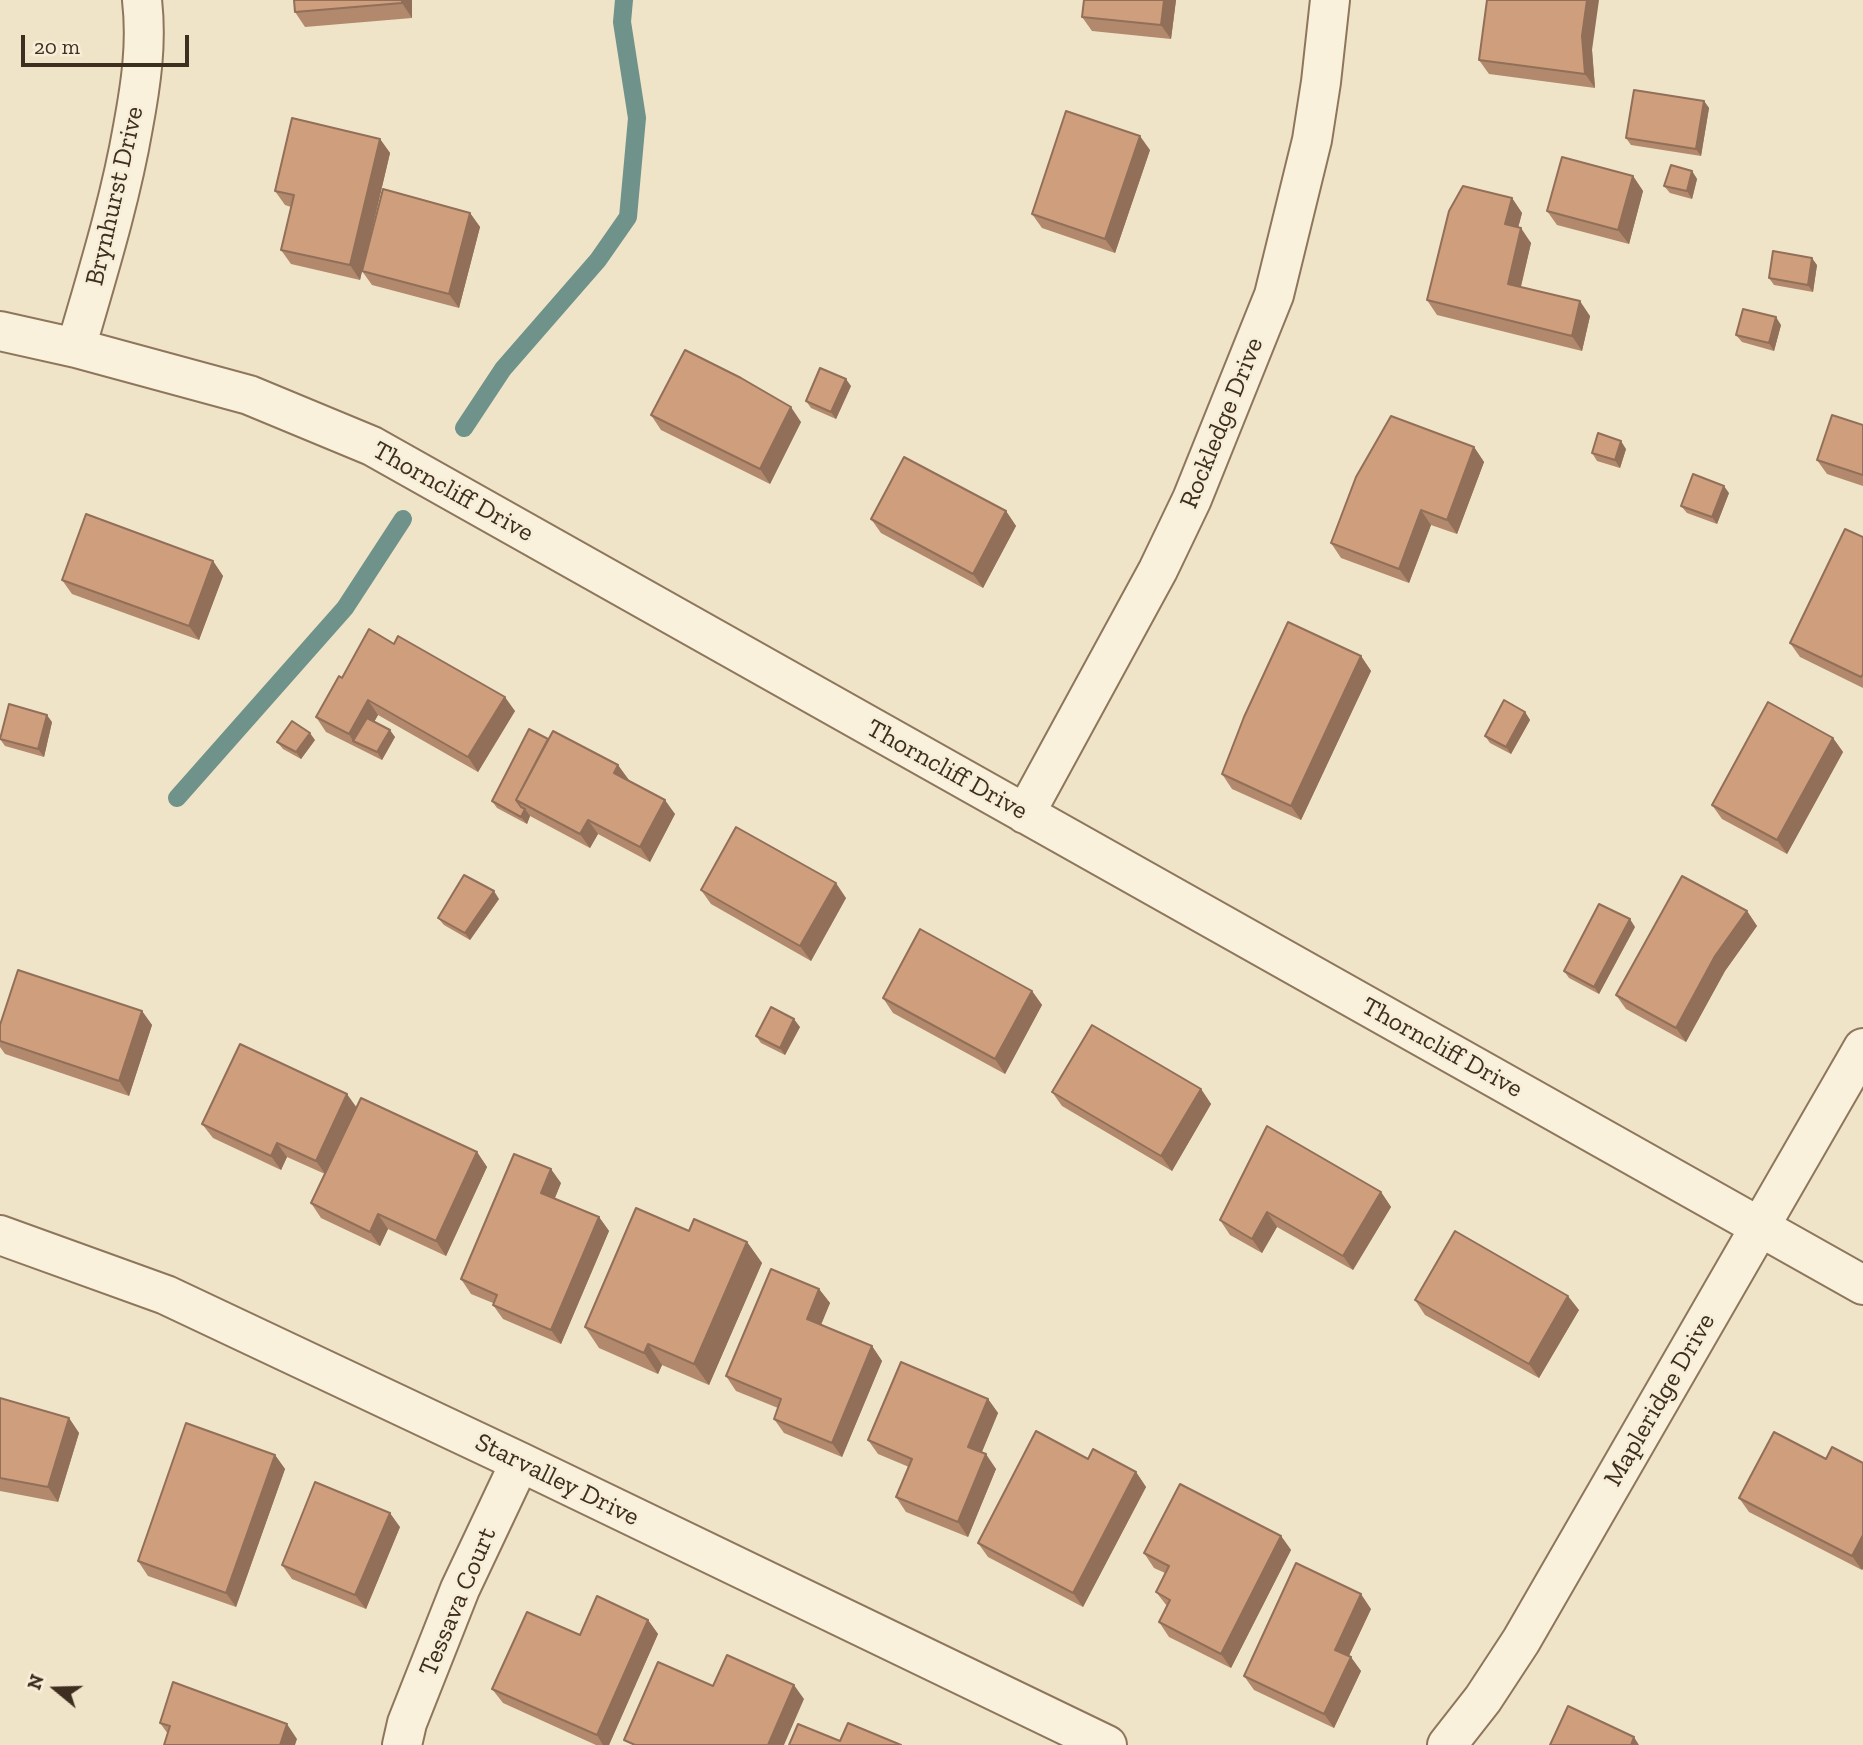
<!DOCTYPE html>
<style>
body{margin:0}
#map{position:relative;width:1863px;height:1745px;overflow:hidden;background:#f0e4c8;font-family:"Zilla Slab",serif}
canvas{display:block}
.north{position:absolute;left:21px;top:1654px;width:70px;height:70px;-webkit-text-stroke:5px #f7eed8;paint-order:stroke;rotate:289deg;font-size:19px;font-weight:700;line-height:28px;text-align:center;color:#3d2e20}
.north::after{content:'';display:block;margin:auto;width:24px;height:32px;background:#3d2e20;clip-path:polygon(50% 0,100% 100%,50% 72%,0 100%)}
.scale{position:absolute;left:21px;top:35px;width:168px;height:32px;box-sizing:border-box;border:4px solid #3d2e20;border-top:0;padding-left:9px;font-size:21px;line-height:24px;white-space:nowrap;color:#3d2e20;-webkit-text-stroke:5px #f7eed8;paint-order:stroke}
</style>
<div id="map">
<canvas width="1863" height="1745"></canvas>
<div class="north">N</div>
<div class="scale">20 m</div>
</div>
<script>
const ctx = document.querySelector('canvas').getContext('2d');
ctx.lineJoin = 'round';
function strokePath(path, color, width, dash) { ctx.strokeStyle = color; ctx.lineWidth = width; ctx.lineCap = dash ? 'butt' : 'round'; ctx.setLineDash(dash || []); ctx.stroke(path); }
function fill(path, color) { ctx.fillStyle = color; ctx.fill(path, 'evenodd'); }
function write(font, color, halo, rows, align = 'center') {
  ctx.font = font + ' "Zilla Slab",serif'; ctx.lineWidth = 5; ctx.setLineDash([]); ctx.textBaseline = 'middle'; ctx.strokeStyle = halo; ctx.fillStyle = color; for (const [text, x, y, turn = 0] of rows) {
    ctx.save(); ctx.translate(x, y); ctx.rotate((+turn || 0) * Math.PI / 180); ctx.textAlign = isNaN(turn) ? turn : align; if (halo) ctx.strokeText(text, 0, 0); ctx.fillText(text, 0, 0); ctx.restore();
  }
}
strokePath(new Path2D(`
 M464,428l39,-59 95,-109 30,-43 9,-99 -15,-96 2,-22
 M177,798l168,-190 58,-89`), '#6f938a', 18);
const minor = new Path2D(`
 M0,331l76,17 173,47 123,51 1491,839
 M76,348c21,-73 44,-146 57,-221 8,-43 14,-84 9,-127
 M1025,814l133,-244 34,-71 82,-204 38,-155 9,-58 9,-82
 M0,1235l166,60 354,167 587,283
 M402,1745l5,-22 53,-134 60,-127
 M1447,1745l36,-46 38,-58 342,-593`);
strokePath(minor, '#8d765c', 42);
strokePath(minor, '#faf1dc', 38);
fill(new Path2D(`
 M294,0h118v18l-107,9 -10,-15z
 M1176,0l-5,39 -79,-8 -10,-14z
 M1592,50l3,38 -106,-14 -10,-14z
 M1704,101l5,7 -8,48 -70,-11 -5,-7z
 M380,139l10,14 -25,106 105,-46 10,14 -21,81 -87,-23 -10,-14 -2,9 -69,-16 -10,-14 10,-43 -6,-2 -10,-14z
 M1150,150l-35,103 -73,-25 -10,-14z
 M1692,171l5,8 -5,20 -22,-6 -6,-7z
 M1633,176l10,15 -14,53 -72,-19 -10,-14z
 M1512,198l10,15 -4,15 13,15 -10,44 69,29 -8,35 -145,-36 -10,-15z
 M1817,265l-4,27 -39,-7 -5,-7z
 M1781,325l-7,26 -32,-9 -6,-7z
 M851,386l-15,33 -25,-11 -5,-7z
 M651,415l150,7 -31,62 -109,-54z
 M1863,425v61l-36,-12 -10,-14z
 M1474,447l10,15 -27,72 -26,-9 -22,58 -68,-25 -10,-15z
 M1626,449l-6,19 -23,-7 -5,-8z
 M1729,493l-12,31 -30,-11 -6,-7z
 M1006,511l10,15 -33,62 -102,-55 -10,-14z
 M1863,537v151l-63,-31 -10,-14z
 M213,561l10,15 -24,64 -127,-46 -10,-14z
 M394,644l121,67 -37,61 -100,-57 -4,7 21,15 -13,23 -56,-28 -10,-15 26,-39z
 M1361,656l10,15 -70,149 -69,-31 -10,-15z
 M1525,712l5,8 -19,34 -21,-11 -5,-7z
 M52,722l-8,35 -39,-11 -5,-7z
 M1833,738l10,14 -56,102 -65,-35 -10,-14z
 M548,739l70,26 10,15 47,34 -25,48 -52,-28 -8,14 -60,-32 -3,8 -30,-16 -5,-7z
 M315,740l-14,19 -18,-10 -6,-7z
 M701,890l145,8 -35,63 -100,-57z
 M499,899l-29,41 -26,-15 -6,-7z
 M1747,911l10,15 -32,45 -39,71 -60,-33 -10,-14z
 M1635,927l-36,67 -30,-16 -5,-7z
 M1032,991l10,14 -37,69 -112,-61 -10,-15z
 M142,1011l10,14 -23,71 -124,-42 -5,-7v-22z
 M800,1027l-15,28 -24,-12 -5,-7z
 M1201,1089l10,15 -39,67 -110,-65 -10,-14z
 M357,1107l120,45 10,15 -41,89 -58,-27 -8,17 -59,-28 -10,-15 14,-29 -38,-17 -6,13 -68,-32 -11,-14z
 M561,1183l-6,15 44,19 10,14 -48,113 -58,-25 -10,-14v-2l-22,-9 -10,-15z
 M1381,1192l10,15 -38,63 -76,-43 -15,26 -32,-18 -10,-15z
 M689,1231l58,11 15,21 -53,122 -47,-20 -4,9 -59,-26 -14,-21z
 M819,1289l11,14 -9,22 51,21 10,15 -40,96 -58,-24 -10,-14 4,-11 -42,-17 -10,-15z
 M1415,1300l164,10 -40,68 -114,-63z
 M0,1398l69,20 10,15 -21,69 -58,-11z
 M988,1399l10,14 -16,39 14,17 -28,68 -62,-25 -10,-15 13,-30 -31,-13 -10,-14z
 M275,1455l10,14 -49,138 -88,-31 -10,-15z
 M1088,1459l48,13 10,15 -63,120 -95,-50 -10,-14z
 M1826,1459l36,111 -113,-58 -10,-14z
 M400,1527l-34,82 -74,-30 -10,-14z
 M1281,1536l10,14 -60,118 -62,-31 -10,-15 8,-16 -11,-14 9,-19 -11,-5 -10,-15z
 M1371,1609l-22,47 12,15 -27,57 -80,-38 -10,-14z
 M648,1620l10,14 -49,111h-13l-93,-42 -11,-14z
 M160,1723l137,16 -129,-5z`), '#b2896c');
fill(new Path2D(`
 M402,0h10v18l-10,-15z
 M1164,0h12l-5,39 -10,-14z
 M1587,0h12l-7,50 3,38 -10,-14 -3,-38z
 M1704,101l5,7 -8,48 -5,-7z
 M1140,136l10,14 -35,103 -10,-14z
 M380,139l10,14 -30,127 -10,-15z
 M1692,171l5,8 -5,20 -5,-8z
 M1633,176l10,15 -14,53 -11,-14z
 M1512,198l10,15 -7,26 -10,-15z
 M470,213l10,14 -21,81 -10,-14z
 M1521,228l10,15 -13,55 -10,-14z
 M1812,258l5,7 -4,27 -5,-7z
 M1580,301l10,15 -8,35 -10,-15z
 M1776,317l5,8 -7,26 -5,-8z
 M846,379l5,7 -15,33 -5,-7z
 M791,407l10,15 -31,62 -10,-15z
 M1621,441l5,8 -6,19 -5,-8z
 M1474,447l10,15 -27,72 -10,-14z
 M1724,486l5,7 -12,31 -5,-7z
 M1421,510l10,15 -22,58 -10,-14z
 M1006,511l10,15 -33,62 -10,-14z
 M213,561l10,15 -24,64 -10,-14z
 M1361,656l10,15 -70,149 -10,-14z
 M505,697l10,14 -37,61 -10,-15z
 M368,700l10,15 -17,30 -8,-4 -4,-7z
 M1525,712l5,8 -19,34 -5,-7z
 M47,715l5,7 -8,35 -6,-8z
 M390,730l5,7 -13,23 -5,-8z
 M310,733l5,7 -14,19 -5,-7z
 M1833,738l10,14 -56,102 -10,-14z
 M618,765l11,15 -5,7 -10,-14z
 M665,800l10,14 -25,48 -10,-15z
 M525,809l5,7 -3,8 -6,-7z
 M588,820l10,14 -8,14 -10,-14z
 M836,883l10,15 -35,63 -11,-15z
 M494,891l5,8 -29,41 -5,-7z
 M1747,911l10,15 -32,45 -39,71 -10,-14 39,-72z
 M1630,919l5,8 -36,67 -5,-7z
 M1032,991l10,14 -37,69 -10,-15z
 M142,1011l10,14 -23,71 -10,-15z
 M794,1019l6,8 -15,28 -5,-7z
 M1201,1089l10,15 -39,67 -11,-15z
 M347,1094l10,14 -31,67 -10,-14z
 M277,1143l10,14 -6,13 -10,-14z
 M477,1152l10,15 -41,89 -10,-15z
 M551,1169l10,14 -10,24 -10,-14z
 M1381,1192l10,15 -38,63 -10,-14z
 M1267,1212l10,15 -15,26 -10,-14z
 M378,1214l10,15 -8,17 -10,-14z
 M599,1217l10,14 -48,113 -10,-14z
 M747,1242l15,21 -53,122 -15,-21z
 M819,1289l11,14 -13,31 -10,-15z
 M1568,1296l11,14 -40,68 -10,-14z
 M648,1344l14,21 -4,9 -14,-21z
 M872,1346l10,15 -40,96 -10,-14z
 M988,1399l10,14 -20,48 -10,-14z
 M69,1418l10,15 -21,69 -10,-15z
 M986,1454l10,15 -28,68 -10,-15z
 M275,1455l10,14 -49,138 -10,-14z
 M1136,1472l10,15 -63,120 -10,-14z
 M390,1513l10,14 -34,82 -11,-14z
 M1863,1535v34l-1,1 -10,-14z
 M1281,1536l10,14 -60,118 -10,-14z
 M1361,1594l10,15 -26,55 -10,-14z
 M648,1620l10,14 -49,111h-6l-6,-10z
 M1351,1657l10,14 -27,57 -10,-14z
 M794,1685l10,14 -20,46h-16z
 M287,1724l10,15 -2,6h-15z
 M1634,1737l5,8h-8z`), '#916f58');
const building = new Path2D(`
 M294,0h108v3l-107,9z
 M1084,0h80l-3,25 -79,-8z
 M1487,0h100l-5,36 3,38 -106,-14z
 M1634,90l70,11 -8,48 -70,-11z
 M1066,111l74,25 -35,103 -73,-25z
 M292,118l88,21 -30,126 -69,-15 13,-55 -19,-4z
 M1562,157l71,19 -15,54 -71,-19z
 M1671,165l21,6 -5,20 -23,-5z
 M1463,186l49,12 -7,26 16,4 -13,56 72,17 -8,35 -145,-36 22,-89z
 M383,189l87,24 -21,81 -87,-23z
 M1773,251l39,7 -4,27 -39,-7z
 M1743,309l33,8 -7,26 -33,-8z
 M685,350l56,28 50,29 -31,62 -109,-54z
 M820,368l26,11 -15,33 -25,-11z
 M1832,415l31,10v50l-46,-15z
 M1391,416l83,31 -27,73 -26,-10 -22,59 -68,-26 25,-66z
 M1598,433l23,8 -6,19 -23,-7z
 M904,457l102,54 -33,63 -102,-55z
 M1693,474l31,12 -12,31 -31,-11z
 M86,514l127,47 -24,65 -127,-46z
 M1845,529l18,8v137l-2,3 -71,-34z
 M1288,622l73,34 -70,150 -69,-32 22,-57z
 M369,629l25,15 4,-8 107,61 -37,60 -100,-57 -19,34 -33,-17 23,-41 3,2z
 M1504,700l21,12 -19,35 -21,-11z
 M1768,702l65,36 -56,102 -65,-35z
 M9,704l38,11 -9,34 -38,-10z
 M367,718l23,12 -13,22 -24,-11z
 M292,721l18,12 -14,19 -19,-10z
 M529,729l19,10 -32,61 5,7 4,2 -4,8 -29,-16z
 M553,731l65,34 -4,8 51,27 -25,47 -52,-27 -8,14 -64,-34z
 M736,827l100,56 -36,63 -99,-56z
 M464,875l30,16 -29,42 -27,-15z
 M1682,876l65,35 -32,45 -39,72 -60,-33z
 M1599,904l31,15 -36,68 -30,-16z
 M920,929l112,62 -37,68 -112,-61z
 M18,970l124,41 -23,70 -119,-40v-16z
 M771,1007l23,12 -14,29 -24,-12z
 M1092,1025l109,64 -40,67 -109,-64z
 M240,1044l107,50 -31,67 -39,-18 -6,13 -69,-32z
 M361,1098l116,54 -41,89 -58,-27 -8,18 -59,-29z
 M1267,1126l114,66 -38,64 -76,-44 -15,27 -32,-19z
 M514,1154l37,15 -10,24 58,24 -48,113 -58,-25 4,-10 -36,-16z
 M636,1208l53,23 5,-12 53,23 -53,122 -46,-20 -4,9 -59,-26z
 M1455,1231l113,65 -39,68 -114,-64z
 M771,1269l48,20 -12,30 65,27 -40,97 -58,-24 7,-20 -55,-23z
 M901,1362l87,37 -20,48 18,7 -28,68 -62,-25 16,-38 -44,-19z
 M0,1398l69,20 -21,69 -48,-9z
 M186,1423l89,32 -49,138 -88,-32z
 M1036,1431l52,28 5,-10 43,23 -63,121 -95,-50z
 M1774,1432l52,27 6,-12 31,16v72l-11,21 -113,-58z
 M315,1482l75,31 -35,82 -73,-30z
 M1180,1484l101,52 -60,118 -62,-32 11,-22 -14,-8 13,-26 -25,-13z
 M1296,1563l65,31 -26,56 16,7 -27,57 -80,-38z
 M597,1596l51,24 -51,115 -105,-46 35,-77 53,23z
 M727,1655l67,30 -26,60h-133l-11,-5 34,-78 55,24z
 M173,1682l114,42 -7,21h-116l6,-19 -10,-3z
 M1568,1706l66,31 -3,8h-81z
 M848,1723l53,22h-112l9,-21 42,17z`);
fill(building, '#cf9f7d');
strokePath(building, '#916f58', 2);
write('26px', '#3d2e20', '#f7eed8', [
 ["Brynhurst Drive",115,196,-77],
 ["Rockledge Drive",1222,423,-68],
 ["Thorncliff Drive",453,492,29],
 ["Thorncliff Drive",947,770,29],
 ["Thorncliff Drive",1442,1048,29],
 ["Mapleridge Drive",1660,1400,-60],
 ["Starvalley Drive",557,1480,26],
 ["Tessava Court",458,1602,-67]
]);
</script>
